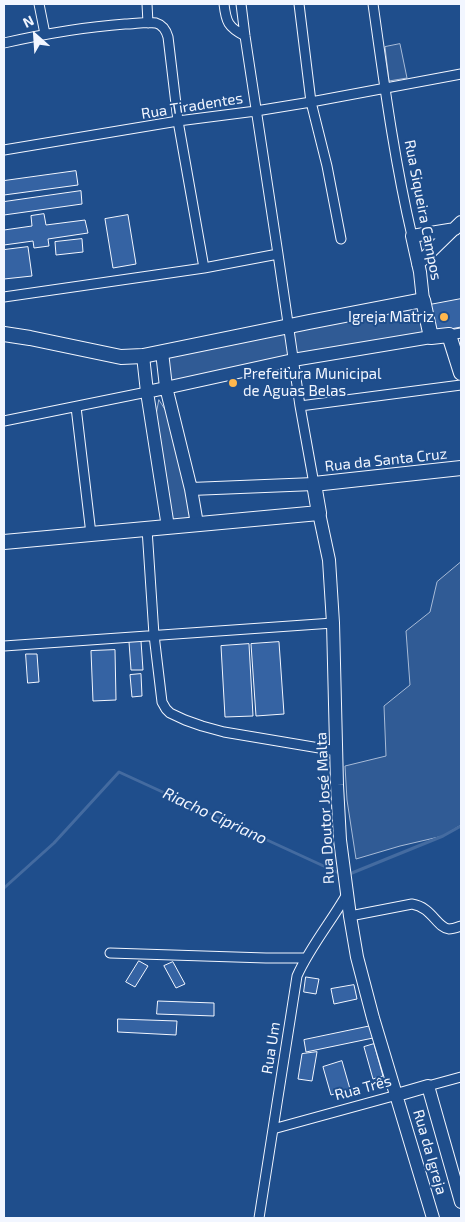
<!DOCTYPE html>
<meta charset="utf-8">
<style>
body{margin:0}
#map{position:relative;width:465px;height:1222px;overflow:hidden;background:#1f4e8c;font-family:"Exo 2",sans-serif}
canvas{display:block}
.frame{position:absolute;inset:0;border:5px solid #f2f6ff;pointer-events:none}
.north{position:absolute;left:10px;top:10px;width:50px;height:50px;-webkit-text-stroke:4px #1f4e8c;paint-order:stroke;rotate:334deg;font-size:14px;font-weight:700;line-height:20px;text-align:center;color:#f2f6ff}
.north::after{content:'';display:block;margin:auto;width:18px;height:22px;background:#f2f6ff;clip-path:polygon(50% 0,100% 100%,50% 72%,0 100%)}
</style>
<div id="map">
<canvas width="465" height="1222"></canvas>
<div class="frame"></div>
<div class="north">N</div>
</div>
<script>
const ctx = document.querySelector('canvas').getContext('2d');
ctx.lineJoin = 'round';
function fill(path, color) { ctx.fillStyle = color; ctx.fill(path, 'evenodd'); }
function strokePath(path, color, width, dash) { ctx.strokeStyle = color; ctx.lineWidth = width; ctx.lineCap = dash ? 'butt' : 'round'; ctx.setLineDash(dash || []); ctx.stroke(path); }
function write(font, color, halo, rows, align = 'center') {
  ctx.font = font + ' "Exo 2",sans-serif'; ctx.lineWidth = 4; ctx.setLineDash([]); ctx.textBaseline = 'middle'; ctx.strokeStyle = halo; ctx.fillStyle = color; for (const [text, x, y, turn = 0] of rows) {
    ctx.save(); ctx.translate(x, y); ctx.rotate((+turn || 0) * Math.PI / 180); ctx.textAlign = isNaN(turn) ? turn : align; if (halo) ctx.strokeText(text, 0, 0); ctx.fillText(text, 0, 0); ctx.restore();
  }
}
const green = new Path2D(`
 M400,44l7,34 -18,3 -4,-34z
 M421,303l7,32 -133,22 -4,-29z
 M288,327l2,31 -122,27 -3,-30z
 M159,400l12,19 22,102 -23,2 -15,-102z
 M461,562v263l-18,11 -43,10 -44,13 -9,-59 -2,-34 41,-10 -2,-50 26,-21 -4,-54 24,-19 7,-30z`);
fill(green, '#305b95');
strokePath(green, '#a8bbd7', 1);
strokePath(new Path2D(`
 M347,875l96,-39 18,-10
 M4,888l50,-45 65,-71 222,102`), '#446ba0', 3);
const building = new Path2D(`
 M76,171l2,14 -74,10v-14z
 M81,191l1,13 -78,11v-13z
 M44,214l2,11 39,-5 3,13 -40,6 1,7 -15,2 -1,-7 -29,4v-15l28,-4 -1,-10z
 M128,215l8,49 -23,4 -8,-49z
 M82,239l1,13 -27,3 -1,-13z
 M28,247l4,29 -28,3v-29z
 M461,299v28l-31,6 -6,-27z
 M141,641l2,29h-12l-2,-28z
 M279,642l5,72 -28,2 -5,-72z
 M249,644l4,72 -28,1 -4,-71z
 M115,650l1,50 -23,1 -2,-50z
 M26,654h11l2,28 -11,1z
 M141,674l1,22 -10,1 -2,-22z
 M139,961l9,5 -13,21 -9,-5z
 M173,962l12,22 -9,4 -12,-22z
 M306,977l13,2 -3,15 -12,-2z
 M354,985l3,14 -23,5 -3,-15z
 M158,1001l56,2v13l-57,-2z
 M118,1019l59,2 -1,14 -58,-3z
 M371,1026l2,12 -67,14 -2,-12z
 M374,1044l9,32 -10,3 -9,-32z
 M317,1052l-5,29 -14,-2 4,-25z
 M342,1061l8,28 -19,6 -8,-28z`);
fill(building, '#3563a3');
strokePath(building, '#f2f6ff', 1);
const street = new Path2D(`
 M39,4l6,30
 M147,4l1,19
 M224,4c2,18 4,23 21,32
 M241,4l4,32 33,218 22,152 14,78
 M299,4l12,98 16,64 14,73
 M373,4c11,78 21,155 39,232
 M4,43c40,-9 80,-16 121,-19 10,0 21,-3 31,-1 7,2 10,7 12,14l10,84 26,147
 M4,150l174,-29 78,-10 55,-9 150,-28
 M4,297l200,-29 74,-14
 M449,335l12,-2
 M300,406l161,-21
 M76,407l15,127
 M4,421l143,-29
 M147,529l7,106 8,67 4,7 4,4 15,7 17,6 22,6 113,19
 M4,646l329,-23
 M350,916l62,-12c20,3 25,24 37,25 4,0 9,-2 12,-3
 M110,953l156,5h40
 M428,1086l33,-9
 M273,1129l124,-34
 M259,1218l38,-242c13,-29 34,-54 50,-82`);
const secondary = new Path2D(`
 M418,264l43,-42
 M423,300l-3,-28 -8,-36 43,-7
 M162,352l4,35 25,102 6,35
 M143,356l4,36 21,135
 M147,392l146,-32 138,-23
 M191,489l123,-5
 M319,513l10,47 4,63 4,162 3,55 10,76 7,41 16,61 60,200
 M397,1095l31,-9 33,116`);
const primary = new Path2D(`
 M4,334l26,4 91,19 22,-1 166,-34 114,-22 8,37 18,-2 12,38
 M4,542l315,-29 -5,-29 147,-16`);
strokePath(street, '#f2f6ff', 11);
strokePath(secondary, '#f2f6ff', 14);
strokePath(primary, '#f2f6ff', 16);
strokePath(street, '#1f4e8c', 9);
strokePath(secondary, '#1f4e8c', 12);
strokePath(primary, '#1f4e8c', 14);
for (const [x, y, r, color] of [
 [444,317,5,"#ffb74d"],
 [233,383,5,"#ffb74d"]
]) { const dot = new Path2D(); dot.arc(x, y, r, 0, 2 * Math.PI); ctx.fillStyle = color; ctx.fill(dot); strokePath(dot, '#1f4e8c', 2); }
write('15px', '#f2f6ff', '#1f4e8c', [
 ["Rua Tiradentes",192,106,-9],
 ["Rua Siqueira Campos",423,210,79],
 ["Rua da Santa Cruz",386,460,-6],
 ["Rua Doutor José Malta",325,808,-93],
 ["Rua Um",271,1048,-81],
 ["Rua Três",363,1088,-15],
 ["Rua da Igreja",430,1152,74]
]);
write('15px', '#f2f6ff', '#1f4e8c', [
 ["Igreja Matriz",434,317],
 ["Prefeitura Municipal",243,374,"left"],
 ["de Aguas Belas",243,391,"left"]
], 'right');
write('italic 16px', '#f2f6ff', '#1f4e8c', [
 ["Riacho Cipriano",215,816,25]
]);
</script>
